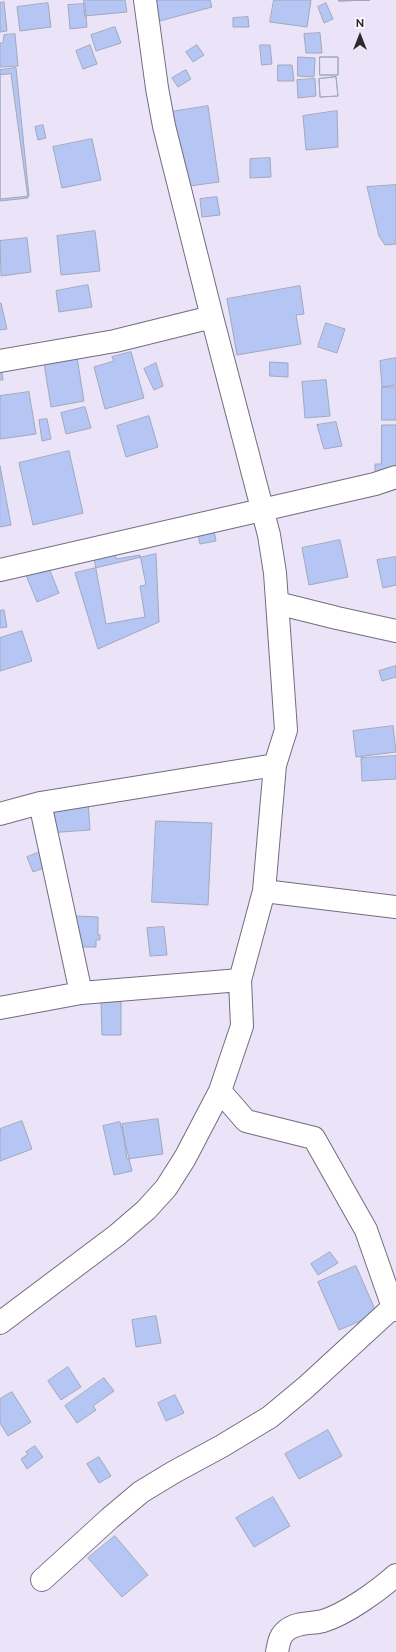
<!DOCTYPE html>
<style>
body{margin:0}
#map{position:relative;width:396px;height:1652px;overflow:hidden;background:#ebe4f8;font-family:Raleway,sans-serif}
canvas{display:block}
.north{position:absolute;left:340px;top:16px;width:40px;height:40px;-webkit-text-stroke:3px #fff;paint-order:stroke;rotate:0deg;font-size:11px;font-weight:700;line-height:16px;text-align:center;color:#2b282f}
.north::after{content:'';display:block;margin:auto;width:14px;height:18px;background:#2b282f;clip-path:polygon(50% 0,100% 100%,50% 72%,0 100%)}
</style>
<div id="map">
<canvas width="396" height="1652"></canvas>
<div class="north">N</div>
</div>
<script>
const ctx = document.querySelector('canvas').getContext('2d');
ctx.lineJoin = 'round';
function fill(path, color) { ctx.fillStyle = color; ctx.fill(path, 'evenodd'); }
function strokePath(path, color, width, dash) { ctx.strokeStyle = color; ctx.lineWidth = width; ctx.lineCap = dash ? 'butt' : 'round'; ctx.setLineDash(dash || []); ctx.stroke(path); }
const building = new Path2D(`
 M84,0h41l2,12 -42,4z
 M150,0h60l2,7 -56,15z
 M274,0h37l-4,27 -37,-5z
 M339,0h31l-31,1z
 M339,0h31l-31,1z
 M4,2l3,29 -7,1v-29z
 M48,3l3,24 -31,4 -3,-24z
 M326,3l7,16 -9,4 -6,-16z
 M85,4l2,23 -17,2 -2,-24z
 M248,17l1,10h-16v-9z
 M115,27l6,16 -25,8 -5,-16z
 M320,33l2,20h-16l-2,-19z
 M15,34l3,32 -18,1v-24h3l1,-8z
 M90,45l7,19 -14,5 -7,-18z
 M197,45l7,10 -11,7 -7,-10z
 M260,45h10l2,19 -10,1z
 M298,57l17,1 -1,19 -16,-1z
 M320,57h18v18h-18z
 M320,57h18v18h-18z
 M278,65h14l2,16h-16z
 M16,68l13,128 -29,3v-129z
 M186,70l5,9 -13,8 -6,-9z
 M11,74l17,124 -28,3v-126z
 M336,77l2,19 -18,1 -1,-18z
 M336,77l2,19 -18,1 -1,-18z
 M315,79l1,17 -18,2 -1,-18z
 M208,106l11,76 -37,5 -11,-75z
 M337,111l1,36 -32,3 -3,-34z
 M43,125l3,13 -8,2 -3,-13z
 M92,139l9,41 -39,8 -9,-41z
 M270,158l1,19 -21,1v-19z
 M396,185v59l-11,1 -6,-9 -12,-49z
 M217,197l3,18 -18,2 -2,-18z
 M95,231l5,40 -39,4 -4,-39z
 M27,238l4,34 -30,4 -1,-35z
 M88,285l4,22 -33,5 -3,-21z
 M300,286l4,28 -8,1 5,29 -64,11 -10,-56z
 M0,303h1l6,26 -7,1z
 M326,323l19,6 -8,24 -19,-6z
 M75,345l9,56 -33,6 -9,-56z
 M131,352l13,46 -39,11 -11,-42 20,-6 -2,-4z
 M396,358v27l-14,2 -2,-26z
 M0,360l3,20h-3z
 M270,362l18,1v14l-18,-1z
 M156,363l7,23 -9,4 -10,-21z
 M326,380l4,36 -25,2 -3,-36z
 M382,387h14v33h-14z
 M29,392l7,42 -36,5v-43z
 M85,407l6,21 -25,6 -5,-21z
 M149,416l9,31 -32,10 -9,-31z
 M47,419l4,20 -9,2 -3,-21z
 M336,422l6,24 -18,3 -7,-24z
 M382,425h14v45l-21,2v-8h6z
 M69,451l14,62 -50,12 -14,-62z
 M0,466l11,59 -11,2z
 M214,531l2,10 -16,3 -2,-10z
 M340,540l8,37 -39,8 -7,-37z
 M115,554l1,5 24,-4 6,30 -6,1 5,31 -39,7 -12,-66z
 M156,554l3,68 -61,27 -23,-76z
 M396,557v28l-13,3 -6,-28z
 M48,566l11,27 -22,9 -11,-27z
 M4,610l3,17 -7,1v-17z
 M22,631l10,30 -32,10v-33z
 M396,666v11l-14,4 -3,-10z
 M393,726l3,26 -40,5 -3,-26z
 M396,756v23l-34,2 -1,-23z
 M88,800l2,30 -43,3 -2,-30z
 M156,821l56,2 -4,82 -56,-3z
 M43,851l6,15 -16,6 -6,-15z
 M77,916l21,1v18h2v5h-4v7h-19z
 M164,927l3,28 -17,1 -3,-28z
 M121,1002v33h-19l-1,-32z
 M158,1119l5,35 -36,5 -5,-35z
 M22,1121l10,28 -32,12v-32z
 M120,1122l12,49 -18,4 -11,-49z
 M330,1252l8,11 -20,12 -7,-11z
 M356,1266l21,48 -38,16 -21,-48z
 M156,1316l5,27 -25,4 -4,-27z
 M68,1367l13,20 -20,13 -13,-19z
 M104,1378l10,13 -21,15 3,4 -19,13 -12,-17z
 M12,1392l19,30 -23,14 -8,-13v-24z
 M175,1395l9,18 -18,8 -8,-18z
 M328,1430l14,26 -43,23 -14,-25z
 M35,1446l8,11 -16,12 -6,-10 7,-5 -2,-2z
 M99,1457l12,19 -12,7 -12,-19z
 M273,1497l17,29 -36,21 -18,-29z
 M115,1536l33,39 -26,22 -34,-39z`);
fill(building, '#b5c6f5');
strokePath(building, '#a1a8bb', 1);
const minor = new Path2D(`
 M0,361l115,-20 97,-24
 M0,570l375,-86 21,-7
 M277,603l60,15 59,13
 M40,803l41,190
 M0,814l40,-11 235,-38
 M264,891l132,16
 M0,1008l81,-15 159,-13
 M220,1091l26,30 68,17 52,92 27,77 3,3
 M0,1323l117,-88 29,-25 20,-22 19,-30 35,-67 22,-65 -2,-46 24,-89 11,-126 11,-35 -11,-157 -6,-38 -57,-218 -48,-191 -7,-38 -12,-88
 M42,1580l68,-62 31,-26 33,-20 48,-26 48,-29 36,-30 87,-80
 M277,1652c2,-9 2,-16 10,-22 10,-8 24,-6 36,-9 23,-7 55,-30 73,-46`);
strokePath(minor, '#736c7e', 24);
strokePath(minor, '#fff', 22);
</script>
